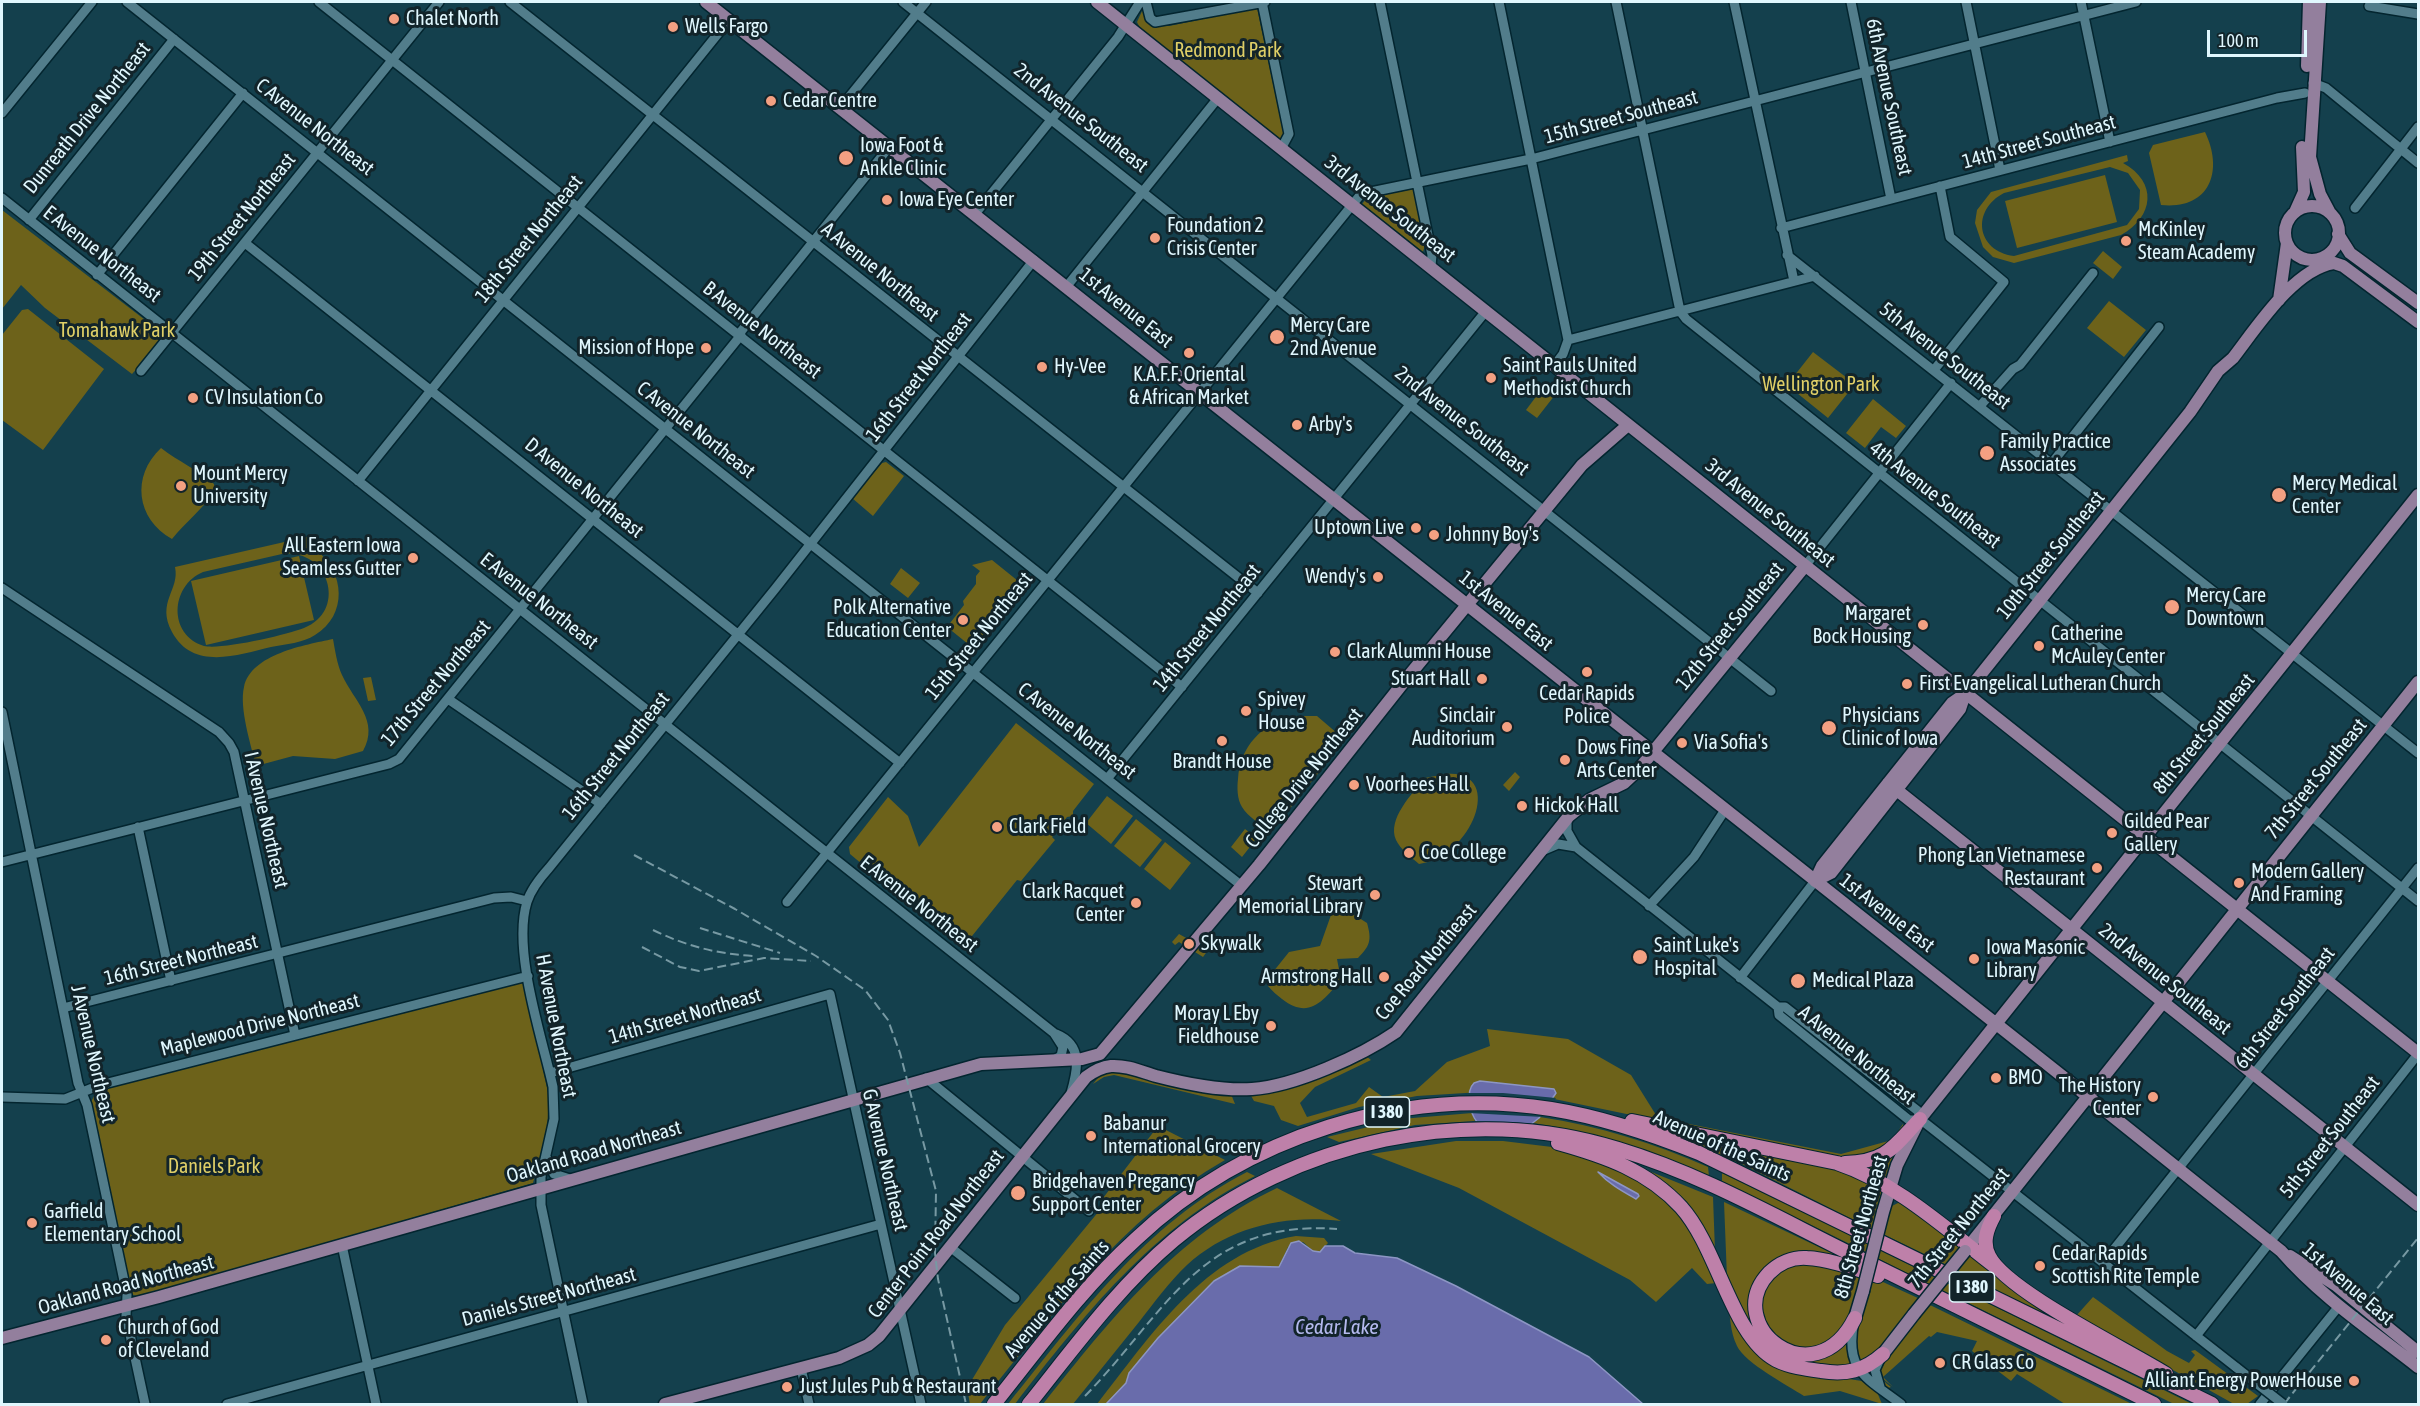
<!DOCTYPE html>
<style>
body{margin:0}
#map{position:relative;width:2420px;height:1406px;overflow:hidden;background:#14404d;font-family:"Asap Condensed",sans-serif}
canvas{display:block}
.frame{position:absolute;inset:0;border:3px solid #e0f7fe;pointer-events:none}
.scale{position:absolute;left:2207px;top:30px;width:100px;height:27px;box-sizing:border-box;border:3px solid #e0f7fe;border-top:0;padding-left:8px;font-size:18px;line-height:21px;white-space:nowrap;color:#e0f7fe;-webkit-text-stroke:4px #12242a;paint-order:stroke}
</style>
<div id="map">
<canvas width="2420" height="1406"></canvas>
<div class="frame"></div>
<div class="scale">100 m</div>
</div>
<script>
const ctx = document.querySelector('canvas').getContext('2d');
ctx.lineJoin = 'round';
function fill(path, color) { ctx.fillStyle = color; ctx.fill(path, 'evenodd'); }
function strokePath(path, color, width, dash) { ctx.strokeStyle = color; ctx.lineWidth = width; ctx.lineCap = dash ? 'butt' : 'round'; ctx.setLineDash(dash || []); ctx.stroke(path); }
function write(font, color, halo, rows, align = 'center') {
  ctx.font = font + ' "Asap Condensed",sans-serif'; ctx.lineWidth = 6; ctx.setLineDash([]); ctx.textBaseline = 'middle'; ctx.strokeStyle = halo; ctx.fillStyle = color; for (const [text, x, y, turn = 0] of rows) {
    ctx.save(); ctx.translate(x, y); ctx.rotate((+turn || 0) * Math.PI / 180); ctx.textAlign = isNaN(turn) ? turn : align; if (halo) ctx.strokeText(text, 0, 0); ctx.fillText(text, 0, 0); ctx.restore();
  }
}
fill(new Path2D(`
 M1257,8l27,128 -4,3 -140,-111 -3,-6 6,-13 6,14 20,3z
 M2205,132c19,39 5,78 -44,73l-12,-52 4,-8z
 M2127,155l1,6 -5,2c35,19 31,54 -2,72l-107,28 -21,-6 -10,-10 -8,-24 2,-13 14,-18zM2110,167l18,6 12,17 -1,19 -12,16 -113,31c-38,-5 -43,-46 -10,-63z
 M2105,175l12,47 -100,26 -12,-47z
 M1413,189l12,56 -2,7 -61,-48 5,-6z
 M2,210l164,126 -34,38 -87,-66 -24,-23 -19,24z
 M2103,251l19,16 -9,12 -20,-16z
 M2109,301l37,29 -22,27 -37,-29z
 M28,309l76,60 -61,81 -41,-30v-85l20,-25z
 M1813,352l42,32 -27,34 -41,-33z
 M1544,386l11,9 -18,23 -11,-8z
 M1873,399l33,27 -10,12 -15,-11 -16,21 -19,-15z
 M161,448c18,14 36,21 53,36l1,8c-14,18 -29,30 -43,47 -36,-20 -41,-63 -11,-91z
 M886,462l18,14 -31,40 -21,-18 30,-35z
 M315,535l5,11h-5l1,4c29,22 32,65 -1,85 -12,8 -29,9 -44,12 -33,8 -78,24 -99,-15 -16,-30 8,-42 3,-65zM282,554c47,-6 66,57 22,74 -18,7 -83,22 -100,18 -36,-11 -34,-60 -1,-74z
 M299,556l15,64 -108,25 -15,-64z
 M992,560l31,25 -50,63 -26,-21 17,-22 -1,-4 13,-17v-8l4,-5 -8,-6z
 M901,568l19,15 -12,15 -18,-14z
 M333,639c2,11 4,25 9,36 12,26 38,46 21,76l-28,8 -42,-3 -37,10c-5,-21 -17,-58 -12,-79 7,-33 61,-42 89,-48z
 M371,677l5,23 -8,1 -5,-23z
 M1293,716h24l28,24 -74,92c-9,-7 -23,-15 -29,-25 -5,-8 -5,-20 -4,-28 2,-33 24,-55 55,-63z
 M1016,723l78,61 -21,27v5l-6,1 -15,20 3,3 -34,41 -4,-1 -53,66 -61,-54 -3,4 -50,-42 -1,-7 39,-50 20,19 11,31z
 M1515,772l5,5 -11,14 -6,-6z
 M1446,774c59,-5 28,82 -27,90 -7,-6 -19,-15 -23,-24 -9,-21 16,-46 29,-62z
 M1107,796l26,20 -22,28 -25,-21z
 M1136,819l26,21 -22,27 -26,-21z
 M1245,829l12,9 -15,19 -11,-10z
 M1165,842l26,21 -21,27 -26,-21z
 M1342,907l25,16c5,17 3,23 -9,35l-21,1 4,21c-18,21 -32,40 -59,19 -5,-4 -10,-8 -14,-13l1,-9 20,-25 31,-6 11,-31z
 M1179,934l29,16 -5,7 -24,-15 -4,3 -3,-3z
 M521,983l4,2 24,112 -2,32 -14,54 -394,114 -8,-3 -40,-192 6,-12z
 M1487,1029l81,10 63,36 25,40 23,7 162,32 51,-14 11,-16 1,7 -29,23 -27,6 -313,-65 -53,-3 -65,4 -58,11 -61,19 -17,-6 -7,-14 -20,-5 -4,-7 52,-10 64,-28 5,4 -56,27 -15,16 7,14 49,-14 13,-16 14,10 32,-6 32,-29 43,-16z
 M1113,1071l74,19 44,4 4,10 -121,-29 -10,2 -11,7 9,-11z
 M1472,1113l3,8 -60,4 -76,17 -12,-5 74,-18z
 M1540,1117c60,9 113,26 168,50l1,9c-57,-26 -114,-44 -176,-53z
 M1158,1126l67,34c-104,59 -172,154 -245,244h-10l-3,-16 38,-63 99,-120 -4,-3z
 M1673,1134l177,36 35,18 -11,42 -132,-66z
 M1456,1141h47l49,6 81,26 53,45 30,65 -9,1 -15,-16 -36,34 -26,-22 -171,-92 -88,-34z
 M1894,1155l-6,25 -25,-13z
 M1644,1169l69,28 2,54 -72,-80z
 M1247,1172l8,4c-102,51 -172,140 -240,228h-7c70,-87 137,-180 239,-232z
 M1722,1173l148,72 -2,8 -146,-72z
 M1277,1188l64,33c-55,-7 -113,6 -154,44 -18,17 -33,38 -48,57 -22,27 -44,55 -66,82h-30c69,-86 131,-167 234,-216z
 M1724,1202l137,65 -77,-8 -30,46 33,50 59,-16 6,25 -10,5 -64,-11 -29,-31 -22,-49z
 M1900,1202l59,42v6l-12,15 -64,-31 7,-27z
 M1296,1236l28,2 4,5 -8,9 -7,-1 -10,-9 -15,5 -9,20 -39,-1 -26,15 -56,57 -29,35 -3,10 -18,20 -11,1c53,-67 108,-153 199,-168z
 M1879,1250l57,28 -5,7 -54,-27z
 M1970,1254l92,68 -105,-51z
 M1798,1261l64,14 -17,53 -16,18 -37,4 -26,-21c-8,-41 -5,-47 32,-68z
 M1872,1277l48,22 -43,54 -17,9c-10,-28 4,-57 12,-85z
 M1947,1283l22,11 223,110h-18l-232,-114z
 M2093,1297l74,54 22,12 6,-8 -4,-4 4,-1 63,46 -11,8h-13l-158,-88z
 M1728,1299l25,46 69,30 40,6 15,11 5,12 -42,-13 -36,5c-17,-11 -59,-33 -67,-50 -7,-14 -7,-31 -9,-47z
 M1930,1305l202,99h-67l-48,-30 -6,7 -39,-30 5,-10 -40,-9 -6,5 -2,-1 -46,41 10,10 -11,-9 -1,-8 5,-10c-8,13 -7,18 5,27l-3,1c-7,-6 -11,-13 -7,-22z`), '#6d621a');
const water = new Path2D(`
 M1480,1081l74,8 2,4 -17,25 -9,7 -53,-3c-7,-9 -12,-30 -3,-39z
 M1598,1172l40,22 1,2 -3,3c-14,-8 -27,-15 -38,-27z
 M1299,1241l14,10 7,1 5,-6h18l12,7 42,5 59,28 133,71 54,47h-537l20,-21 3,-10 29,-35 56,-57 26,-15 39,1 12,-24z`);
fill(water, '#696cab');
strokePath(water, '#8d96c4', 1.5);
fill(new Path2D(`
 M1466,1093h37l53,5 -13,19 -74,-4z
 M1472,1121l39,1 26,2 -5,3 -57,-3z`), '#14404d');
const minor = new Path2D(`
 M127,2l1115,884
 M319,2l863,685
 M510,2l748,591
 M903,2l868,689
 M1146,2l4,16 5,4 110,-20
 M1262,2l27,132 -8,15
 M1380,2l52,253 -1,11
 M1499,2l69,338 -5,14 -9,12
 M1616,2l64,309 6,8 732,582
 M1734,2l60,279
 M1851,2l40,197
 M1966,2l34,168
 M2081,2l29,140
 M2369,6l49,8
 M2313,83l13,5 92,75
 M841,107l85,-105
 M2,113l90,-111
 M2,198l1052,835 9,14 -2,9 -7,4
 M2355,208l63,-81
 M975,214l143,-177 22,-35
 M29,220l145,-181
 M1781,228l496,-130 28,-5
 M245,243l655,520
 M1787,255l631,498
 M97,275l146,-182
 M1067,286l151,-188
 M739,334l151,-188
 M1568,340l247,-64
 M1934,370l70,-88 -54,-45 -10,-51
 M141,371l298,-369
 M1980,406l33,-37 7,-4 73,-92
 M2052,463l107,-136
 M358,481l371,-461
 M1805,566l146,-183
 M2,588l217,144 10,11 5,9 61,283
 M448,699l153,105
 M2,712l68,331 8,40 9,22 40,190 -1,21 19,88
 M1107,779l379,-468
 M1567,818v13l9,16 202,160 1,8 130,105h11
 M138,827l33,154
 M1544,850l14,-6 18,3
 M2,862l387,-98 10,-5 342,-424
 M787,902l574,-708 170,-35 605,-157
 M1649,906l45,-49 31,-47
 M1740,978l75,-97
 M1778,1007h7l133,104 2,8 317,249
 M63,1008l431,-110 17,-1 16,4
 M1056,1034c27,11 22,35 15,59
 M550,1073l280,-79 91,410
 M926,1078l163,133
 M2,1097l63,2 35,-14 428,-109
 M546,1157l8,17 16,5
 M342,1245l34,159
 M950,1247l65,51
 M2103,1263l315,-395
 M1854,1321c-10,50 13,57 47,83
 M2196,1336l222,-282
 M801,1368l8,36
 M1880,1387l-5,-17 5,-11
 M227,1404l654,-180
 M583,1404l-42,-199v-28l13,-58 -1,-32c-11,-50 -41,-137 -26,-185 4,-13 13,-24 22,-34l226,-279 259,-329
 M2260,1404l79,-98`);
const major = new Path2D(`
 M706,2l1375,1089 200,160c40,46 90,79 137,116
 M1097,2l1321,1051
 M2320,2l-10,155 10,37 10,19
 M2307,66l2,-64
 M2285 233a27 27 0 1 1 54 0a27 27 0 1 1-54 0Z
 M2295,212l9,-20 -2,-45
 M2338,234l12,19 68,50
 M2328,261l15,5 75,56
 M2279,300l8,-57
 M1888,783l530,422
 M1815,881l7,-15 130,-163 13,-9 9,-11 216,-271 28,-41 15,-13c24,-31 61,-89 101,-95
 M1815,881l16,-8 129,-164 5,-15
 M1883,1212l14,-47 23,-46 498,-624
 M1965,1251l453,-569
 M2290,1256l47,30 81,66
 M1855,1318l8,-27
 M2,1338l157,-41 822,-233 101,-5 18,-5 159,-189 148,-187 175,-213 46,-40
 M1883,1354l31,-40
 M665,1404l174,-46 29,-13 11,-9 207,-259c8,-6 15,-10 25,-11 16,-1 31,6 45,10 31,8 64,15 96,13 43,-3 109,-33 144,-57l173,-216 20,-16 35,-17 15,-14 166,-203`);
const highway = new Path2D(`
 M1632,1121l205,42c60,20 110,67 160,105
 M1558,1143c47,13 90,28 123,64 37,41 51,130 95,153 14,7 30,9 45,11 25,4 43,0 62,-17
 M1845,1163c42,-1 49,-17 75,-44
 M1994,1216c-7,13 -12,26 -5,40 17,35 139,94 177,118
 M1855,1318c-41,82 -135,7 -86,-45 10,-10 24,-16 38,-15 22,1 49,11 71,18
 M994,1404c45,-56 88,-116 142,-165 109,-103 267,-153 415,-130 50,8 101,25 148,44l513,251
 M1029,1404c45,-56 89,-117 145,-164 119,-99 295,-138 444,-91 83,25 158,68 235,106 101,49 201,99 301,149`);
strokePath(minor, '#03252f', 12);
strokePath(major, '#03252f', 15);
strokePath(highway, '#03252f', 16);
strokePath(minor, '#527d8b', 9);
strokePath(major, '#937f9d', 12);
strokePath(highway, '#be80a9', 14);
strokePath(new Path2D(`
 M634,855l101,54 81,47 49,34 23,30 12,33 36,138 -1,62 3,26 28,125
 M700,928l80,25
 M653,930c33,16 64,24 101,26
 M642,947l38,20 19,4 65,-13 47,3
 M1085,1396c82,-84 116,-177 252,-167
 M2284,1404l134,-166`), '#7799a3', 2, [9, 4.5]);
const minorBridge = new Path2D(`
 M2237,1368l46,36`);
const majorBridge = new Path2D(`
 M1863,1291l20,-79
 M1914,1314l51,-63`);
strokePath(minorBridge, '#03252f', 12, []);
strokePath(majorBridge, '#03252f', 15, []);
strokePath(minorBridge, '#527d8b', 9);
strokePath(majorBridge, '#937f9d', 12);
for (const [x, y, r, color] of [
 [394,19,6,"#f3a082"],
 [673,27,6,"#f3a082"],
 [771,101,6,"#f3a082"],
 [846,158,8,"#f3a082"],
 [887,200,6,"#f3a082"],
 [1155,238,6,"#f3a082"],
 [2126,241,6,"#f3a082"],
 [1277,337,8,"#f3a082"],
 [706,348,6,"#f3a082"],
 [1189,353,6,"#f3a082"],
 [1042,367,6,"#f3a082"],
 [1491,378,6,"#f3a082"],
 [193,398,6,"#f3a082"],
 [1297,425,6,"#f3a082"],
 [1987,453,8,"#f3a082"],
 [181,486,6,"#f3a082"],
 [2279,495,8,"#f3a082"],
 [1416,528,6,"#f3a082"],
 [1434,535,6,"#f3a082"],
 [413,558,6,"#f3a082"],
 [1378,577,6,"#f3a082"],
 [2172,607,8,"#f3a082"],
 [963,620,6,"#f3a082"],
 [1923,625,6,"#f3a082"],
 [2039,646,6,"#f3a082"],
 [1335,652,6,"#f3a082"],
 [1587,672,6,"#f3a082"],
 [1482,679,6,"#f3a082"],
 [1907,684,6,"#f3a082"],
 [1246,711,6,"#f3a082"],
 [1507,727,6,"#f3a082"],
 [1829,728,8,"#f3a082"],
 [1222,741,6,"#f3a082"],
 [1682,743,6,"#f3a082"],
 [1565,760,6,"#f3a082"],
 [1354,785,6,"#f3a082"],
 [1522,806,6,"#f3a082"],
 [997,827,6,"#f3a082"],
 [2112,833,6,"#f3a082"],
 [1409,853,6,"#f3a082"],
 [2097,868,6,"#f3a082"],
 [2239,883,6,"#f3a082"],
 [1375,895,6,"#f3a082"],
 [1136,903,6,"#f3a082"],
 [1189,944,6,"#f3a082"],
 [1640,957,8,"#f3a082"],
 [1974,959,6,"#f3a082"],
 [1384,977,6,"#f3a082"],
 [1798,981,8,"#f3a082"],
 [1271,1026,6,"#f3a082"],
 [1996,1078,6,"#f3a082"],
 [2153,1097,6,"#f3a082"],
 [1091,1136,6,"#f3a082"],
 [1018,1193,8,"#f3a082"],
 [32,1223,6,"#f3a082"],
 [2040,1266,6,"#f3a082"],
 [106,1340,6,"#f3a082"],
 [1940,1363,6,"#f3a082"],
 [2354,1381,6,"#f3a082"],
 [787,1387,6,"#f3a082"]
]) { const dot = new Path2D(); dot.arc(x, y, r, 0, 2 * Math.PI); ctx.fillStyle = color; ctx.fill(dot); strokePath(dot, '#12242a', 2); }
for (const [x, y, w] of [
 [1387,1112,45],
 [1972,1287,45]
]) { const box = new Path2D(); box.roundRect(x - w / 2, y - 15, w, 30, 4.5); ctx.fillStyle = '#12242a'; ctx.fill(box); strokePath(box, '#e0f7fe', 1.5); }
write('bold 18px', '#e0f7fe', null, [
 ["I 380",1387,1112],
 ["I 380",1972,1287]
]);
write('20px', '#e0f7fe', '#12242a', [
 ["Chalet North",406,19],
 ["Wells Fargo",685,27],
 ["Cedar Centre",783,101],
 ["Iowa Foot &",860,146],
 ["Ankle Clinic",860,169],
 ["Iowa Eye Center",899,200],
 ["Foundation 2",1167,226],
 ["Crisis Center",1167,249],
 ["McKinley",2138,230],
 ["Steam Academy",2138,253],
 ["Mercy Care",1290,326],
 ["2nd Avenue",1290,349],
 ["Mission of Hope",694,348,"right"],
 ["Saint Pauls United",1503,366],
 ["Methodist Church",1503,389],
 ["Hy-Vee",1054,367],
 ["K.A.F.F. Oriental",1189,375,"center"],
 ["& African Market",1189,398,"center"],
 ["CV Insulation Co",205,398],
 ["Arby's",1309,425],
 ["Family Practice",2000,442],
 ["Associates",2000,465],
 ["Mount Mercy",193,474],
 ["University",193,497],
 ["Mercy Medical",2292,484],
 ["Center",2292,507],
 ["Uptown Live",1404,528,"right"],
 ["Johnny Boy's",1446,535],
 ["All Eastern Iowa",401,546,"right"],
 ["Seamless Gutter",401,569,"right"],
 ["Wendy's",1366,577,"right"],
 ["Mercy Care",2186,596],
 ["Downtown",2186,619],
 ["Polk Alternative",951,608,"right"],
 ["Education Center",951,631,"right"],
 ["Margaret",1911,614,"right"],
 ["Bock Housing",1911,637,"right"],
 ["Catherine",2051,634],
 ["McAuley Center",2051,657],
 ["Clark Alumni House",1347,652],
 ["Stuart Hall",1470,679,"right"],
 ["First Evangelical Lutheran Church",1919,684],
 ["Cedar Rapids",1587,694,"center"],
 ["Police",1587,717,"center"],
 ["Spivey",1258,700],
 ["House",1258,723],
 ["Sinclair",1495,716,"right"],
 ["Auditorium",1495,739,"right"],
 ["Physicians",1842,716],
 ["Clinic of Iowa",1842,739],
 ["Via Sofia's",1694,743],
 ["Dows Fine",1577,748],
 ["Arts Center",1577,771],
 ["Brandt House",1222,762,"center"],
 ["Voorhees Hall",1366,785],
 ["Hickok Hall",1534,806],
 ["Gilded Pear",2124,822],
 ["Gallery",2124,845],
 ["Clark Field",1009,827],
 ["Coe College",1421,853],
 ["Phong Lan Vietnamese",2085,856,"right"],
 ["Restaurant",2085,879,"right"],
 ["Modern Gallery",2251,872],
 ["And Framing",2251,895],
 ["Stewart",1363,884,"right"],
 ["Memorial Library",1363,907,"right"],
 ["Clark Racquet",1124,892,"right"],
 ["Center",1124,915,"right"],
 ["Skywalk",1201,944],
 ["Saint Luke's",1654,946],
 ["Hospital",1654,969],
 ["Iowa Masonic",1986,948],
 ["Library",1986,971],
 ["Armstrong Hall",1372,977,"right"],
 ["Medical Plaza",1812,981],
 ["Moray L Eby",1259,1014,"right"],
 ["Fieldhouse",1259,1037,"right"],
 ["BMO",2008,1078],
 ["The History",2141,1086,"right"],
 ["Center",2141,1109,"right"],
 ["Babanur",1103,1124],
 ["International Grocery",1103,1147],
 ["Bridgehaven Pregancy",1032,1182],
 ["Support Center",1032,1205],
 ["Garfield",44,1212],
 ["Elementary School",44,1235],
 ["Cedar Rapids",2052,1254],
 ["Scottish Rite Temple",2052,1277],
 ["Church of God",118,1328],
 ["of Cleveland",118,1351],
 ["CR Glass Co",1952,1363],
 ["Alliant Energy PowerHouse",2342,1381,"right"],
 ["Just Jules Pub & Restaurant",799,1387]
], 'left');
write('20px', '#dfcf67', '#12242a', [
 ["Redmond Park",1228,51],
 ["Tomahawk Park",117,331],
 ["Wellington Park",1821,385],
 ["Daniels Park",214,1167]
]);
write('20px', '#e0f7fe', '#12242a', [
 ["6th Avenue Southeast",1889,97,78],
 ["15th Street Southeast",1621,117,-15],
 ["Dunreath Drive Northeast",87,118,-51],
 ["2nd Avenue Southeast",1081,118,38],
 ["C Avenue Northeast",315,127,38],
 ["14th Street Southeast",2039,142,-15],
 ["3rd Avenue Southeast",1390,209,38],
 ["19th Street Northeast",242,217,-51],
 ["18th Street Northeast",529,239,-51],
 ["E Avenue Northeast",102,254,38],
 ["A Avenue Northeast",880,272,39],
 ["1st Avenue East",1126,308,39],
 ["B Avenue Northeast",762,330,38],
 ["5th Avenue Southeast",1945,356,38],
 ["16th Street Northeast",919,377,-52],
 ["2nd Avenue Southeast",1462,421,38],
 ["C Avenue Northeast",696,430,38],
 ["D Avenue Northeast",584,488,39],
 ["4th Avenue Southeast",1935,495,38],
 ["3rd Avenue Southeast",1770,513,39],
 ["10th Street Southeast",2051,555,-51],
 ["E Avenue Northeast",539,601,38],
 ["1st Avenue East",1506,611,39],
 ["12th Street Southeast",1730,626,-51],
 ["14th Street Northeast",1207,628,-51],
 ["15th Street Northeast",979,636,-51],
 ["17th Street Northeast",436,683,-50],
 ["C Avenue Northeast",1077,731,38],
 ["8th Street Southeast",2204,734,-51],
 ["16th Street Northeast",616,756,-51],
 ["College Drive Northeast",1304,778,-51],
 ["7th Street Southeast",2316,779,-51],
 ["I Avenue Northeast",266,820,77],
 ["E Avenue Northeast",919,904,38],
 ["1st Avenue East",1887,913,38],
 ["16th Street Northeast",181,960,-14],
 ["Coe Road Northeast",1426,962,-50],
 ["2nd Avenue Southeast",2165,979,39],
 ["6th Street Southeast",2285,1008,-52],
 ["14th Street Northeast",685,1016,-16],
 ["Maplewood Drive Northeast",260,1025,-14],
 ["H Avenue Northeast",556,1026,79],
 ["J Avenue Northeast",93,1054,77],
 ["A Avenue Northeast",1857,1055,39],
 ["5th Street Southeast",2330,1137,-52],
 ["Avenue of the Saints",1722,1146,24],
 ["Oakland Road Northeast",594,1152,-16],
 ["G Avenue Northeast",885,1160,77],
 ["8th Street Northeast",1861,1227,-74],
 ["7th Street Northeast",1959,1228,-51],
 ["Center Point Road Northeast",936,1234,-52],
 ["1st Avenue East",2348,1284,41],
 ["Oakland Road Northeast",126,1285,-15],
 ["Daniels Street Northeast",549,1297,-15],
 ["Avenue of the Saints",1057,1299,-49]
]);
write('italic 21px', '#b5baef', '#12242a', [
 ["Cedar Lake",1337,1327]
]);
</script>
